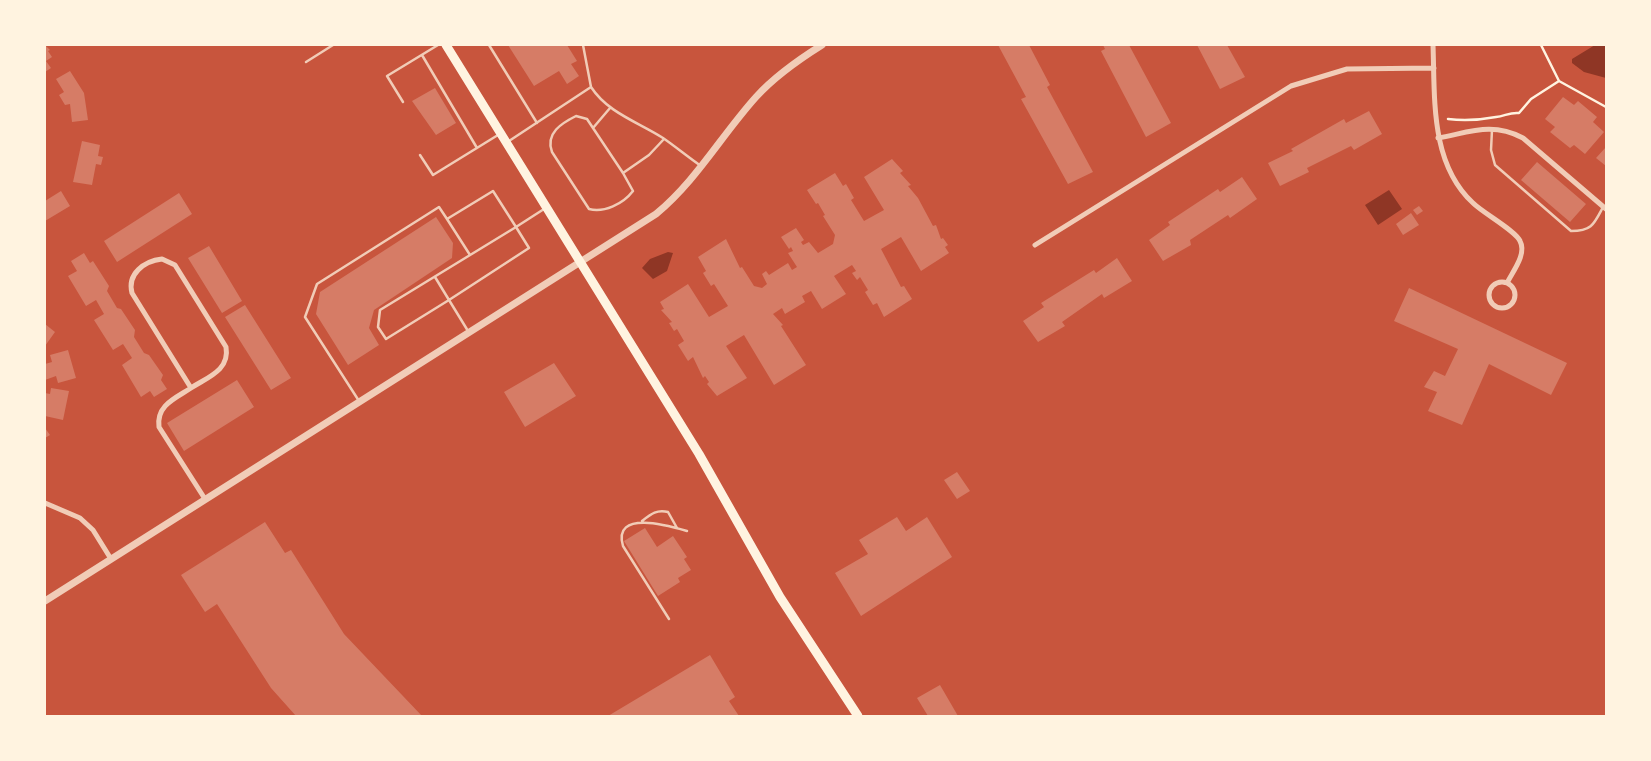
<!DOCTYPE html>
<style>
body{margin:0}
#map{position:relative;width:1651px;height:761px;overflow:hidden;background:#c8553d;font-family:Lora,serif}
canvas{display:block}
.frame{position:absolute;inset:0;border:46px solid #fff3e0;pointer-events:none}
</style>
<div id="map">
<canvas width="1651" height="761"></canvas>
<div class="frame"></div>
</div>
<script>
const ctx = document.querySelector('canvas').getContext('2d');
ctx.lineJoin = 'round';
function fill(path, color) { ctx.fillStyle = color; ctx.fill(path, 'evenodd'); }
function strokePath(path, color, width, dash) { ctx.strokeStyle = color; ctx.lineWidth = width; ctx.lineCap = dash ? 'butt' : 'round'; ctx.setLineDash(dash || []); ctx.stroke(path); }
fill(new Path2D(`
 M1595,45h11v33l-22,-6 -12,-9v-4z
 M1389,190l13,19 -24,16 -13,-20z
 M668,252l5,1 -6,18 -14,8 -11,-11 8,-9z`), '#8f3625');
fill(new Path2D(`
 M45,45l5,5 -2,1 4,6 -6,4 5,7 -6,4z
 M508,45h59l10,16 -6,3 8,12 -12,8 -8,-13 -25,15z
 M998,45h31l21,40 -3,2 46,85 -25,12 -47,-85 5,-2z
 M1103,45h26l42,78 -25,14 -45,-86 4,-2z
 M1197,45h30l18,32 -25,12z
 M70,71l14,22 4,27 -16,2 -2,-18 -5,1 -6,-10 5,-3 -8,-13z
 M435,88l21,35 -20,12 -24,-34z
 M1563,97l11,8 4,-4 19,16 -4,5 11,10 -19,22 -11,-9 -4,3 -20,-16 5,-5 -10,-8z
 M1369,111l13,23 -28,16 -3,-4 -44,22 2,4 -29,14 -12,-23 25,-12 -2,-2 53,-30 2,4z
 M82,141l18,4 -2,11 5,1 -2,8 -5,-1 -4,21 -19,-3z
 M1606,147v19l-10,-8z
 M892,159l11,12 -3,2 11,12 -3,1 10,12 15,28 3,-1 5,14 2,-1 5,7 -3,2 4,6 -28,18 -20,-34 -20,12 20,38 3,-1 8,13 -28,18 -7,-14 -4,2 -8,-13 3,-2 -8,-13 -3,3 -5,-7 4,-2 -4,-6 -18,11 12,18 -24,15 -11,-18 -9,5 3,6 -20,12 -3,-6 -9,6 10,11 -2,1 25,39 -32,20 -30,-50 -18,11 21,32 -30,18 -10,-12 2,-2 -4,-6 -2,2 -10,-21 -5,4 -10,-16 6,-4 -7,-12 -3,2 -5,-8 3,-1 -11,-12 3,-1 -4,-7 28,-18 21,33 19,-11 -14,-22 -3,2 -8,-13 3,-2 -8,-14 28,-18 14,29 2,-1 12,19 8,2 5,-4 -5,-10 4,-3 3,4 19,-12 4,7 5,-3 -9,-14 5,-2 -2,-4 -2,2 -8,-12 15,-9 8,12 -3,2 2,3 6,-3 9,11 15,-9 2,-9 -12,-19 2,-1 -7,-12 -2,1 -9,-14 28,-17 8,13 3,-2 8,14 -3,2 13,21 20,-11 -20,-33z
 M1537,162l49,42 -16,18 -49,-42z
 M1242,177l15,22 -27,19 -2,-3 -38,25 1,5 -28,16 -14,-21 21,-15 -2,-3 50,-33 2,3z
 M61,191l9,15 -25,15v-20z
 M179,193l13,21 -75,48 -13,-21z
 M1419,206l4,5 -6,4 -4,-5z
 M1411,213l8,12 -16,10 -7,-11z
 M436,217l17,26 -1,15 -78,52 -5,18 10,17 -31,20 -32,-51 4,-22z
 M209,246l33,55 -20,12 -34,-55z
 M84,253l6,10 3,-2 16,25 -2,5 10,17 4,1 14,21 -1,7 10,16 5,2 14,20 -2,5 6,9 -13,8 -4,-6 -9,6 -19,-32 10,-7 -9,-14 -10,6 -19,-30 10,-6 -8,-14 -10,6 -18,-30 9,-5 -6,-10z
 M1117,258l15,23 -28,17 -2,-4 -40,28 3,4 -27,16 -15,-21 21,-14 -3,-4 53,-33 2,3z
 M1409,288l158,75 -16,32 -62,-31 -27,61 -34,-14 9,-19 -13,-5 10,-16 11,5 13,-27 -64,-28z
 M245,305l46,73 -20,12 -46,-73z
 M45,324l10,8 -10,14z
 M68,350l8,28 -18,5 -2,-7 -11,4v-16l7,-2 -2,-7z
 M554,363l22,33 -51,31 -21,-35z
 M237,380l17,27 -70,44 -17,-28z
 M51,388l18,3 -6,29 -18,-4v-23l5,1z
 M45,428l5,7 -5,3z
 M957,472l13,19 -13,8 -13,-19z
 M897,517l9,14 21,-14 25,40 -91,59 -26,-43 33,-19 -9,-14z
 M265,522l20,31 6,-3 53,84 78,82h-126l-25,-28 -54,-84 -12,8 -24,-37z
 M645,528l12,19 16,-11 14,21 -3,2 7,11 -13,8 2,4 -22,14 -34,-55z
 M710,655l25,42 -6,4 10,15h-131z
 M940,685l18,31h-30l-11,-18z`), '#d67c66');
strokePath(new Path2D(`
 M1541,45l18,36 47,26
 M1448,119c16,2 32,1 48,-2 9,-1 14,-5 23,-4l12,-14 28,-18`), '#fff3e0', 2.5);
strokePath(new Path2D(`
 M489,45l48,78
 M583,45l8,42
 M422,55l55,93
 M306,62l27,-17
 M403,102l-16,-26 51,-31
 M610,108l-17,20 30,45 26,-18 15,-16
 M593,128l-6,-9 -11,-3c-14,7 -31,17 -24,36l37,57c15,4 34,-5 44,-18l-10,-18
 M1492,130l-1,20 4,15 76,66c21,0 23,-7 32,-24
 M509,141l82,-54c17,26 47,35 72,51 13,9 25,19 38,28
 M420,155l13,20 65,-40
 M447,219l23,36
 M468,331l-19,-31 80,-52 -13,-21 28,-18
 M359,401l-54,-84 12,-33 122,-77 8,12 46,-28 23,36 -136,83 -2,17 8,12 63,-39 -14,-23
 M642,521c9,-7 15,-12 26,-9l9,16
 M669,619l-46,-73c-11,-37 47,-20 64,-15`), '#f1ccb7', 2.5);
strokePath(new Path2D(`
 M1433,45c2,54 -3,118 40,158 10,10 43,28 47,38 7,13 -7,30 -13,42
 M1438,138c33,-6 54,-16 85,0l83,71
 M1035,245l256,-159 56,-17 87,-1
 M162,259l13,6 51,82c4,23 -18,30 -35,41l-59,-95c-5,-19 12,-32 30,-34z
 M1489 295a13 13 0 1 1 26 0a13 13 0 1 1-26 0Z
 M191,388c-15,10 -35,17 -32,39l46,72
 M45,503l35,15 13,12 18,29`), '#f1ccb7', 5);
strokePath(new Path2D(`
 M45,601l611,-387c40,-33 65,-78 100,-117 19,-21 42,-37 66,-52`), '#f1ccb7', 7);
strokePath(new Path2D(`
 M446,45l253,409 81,143 78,119`), '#fff3e0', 9);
</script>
